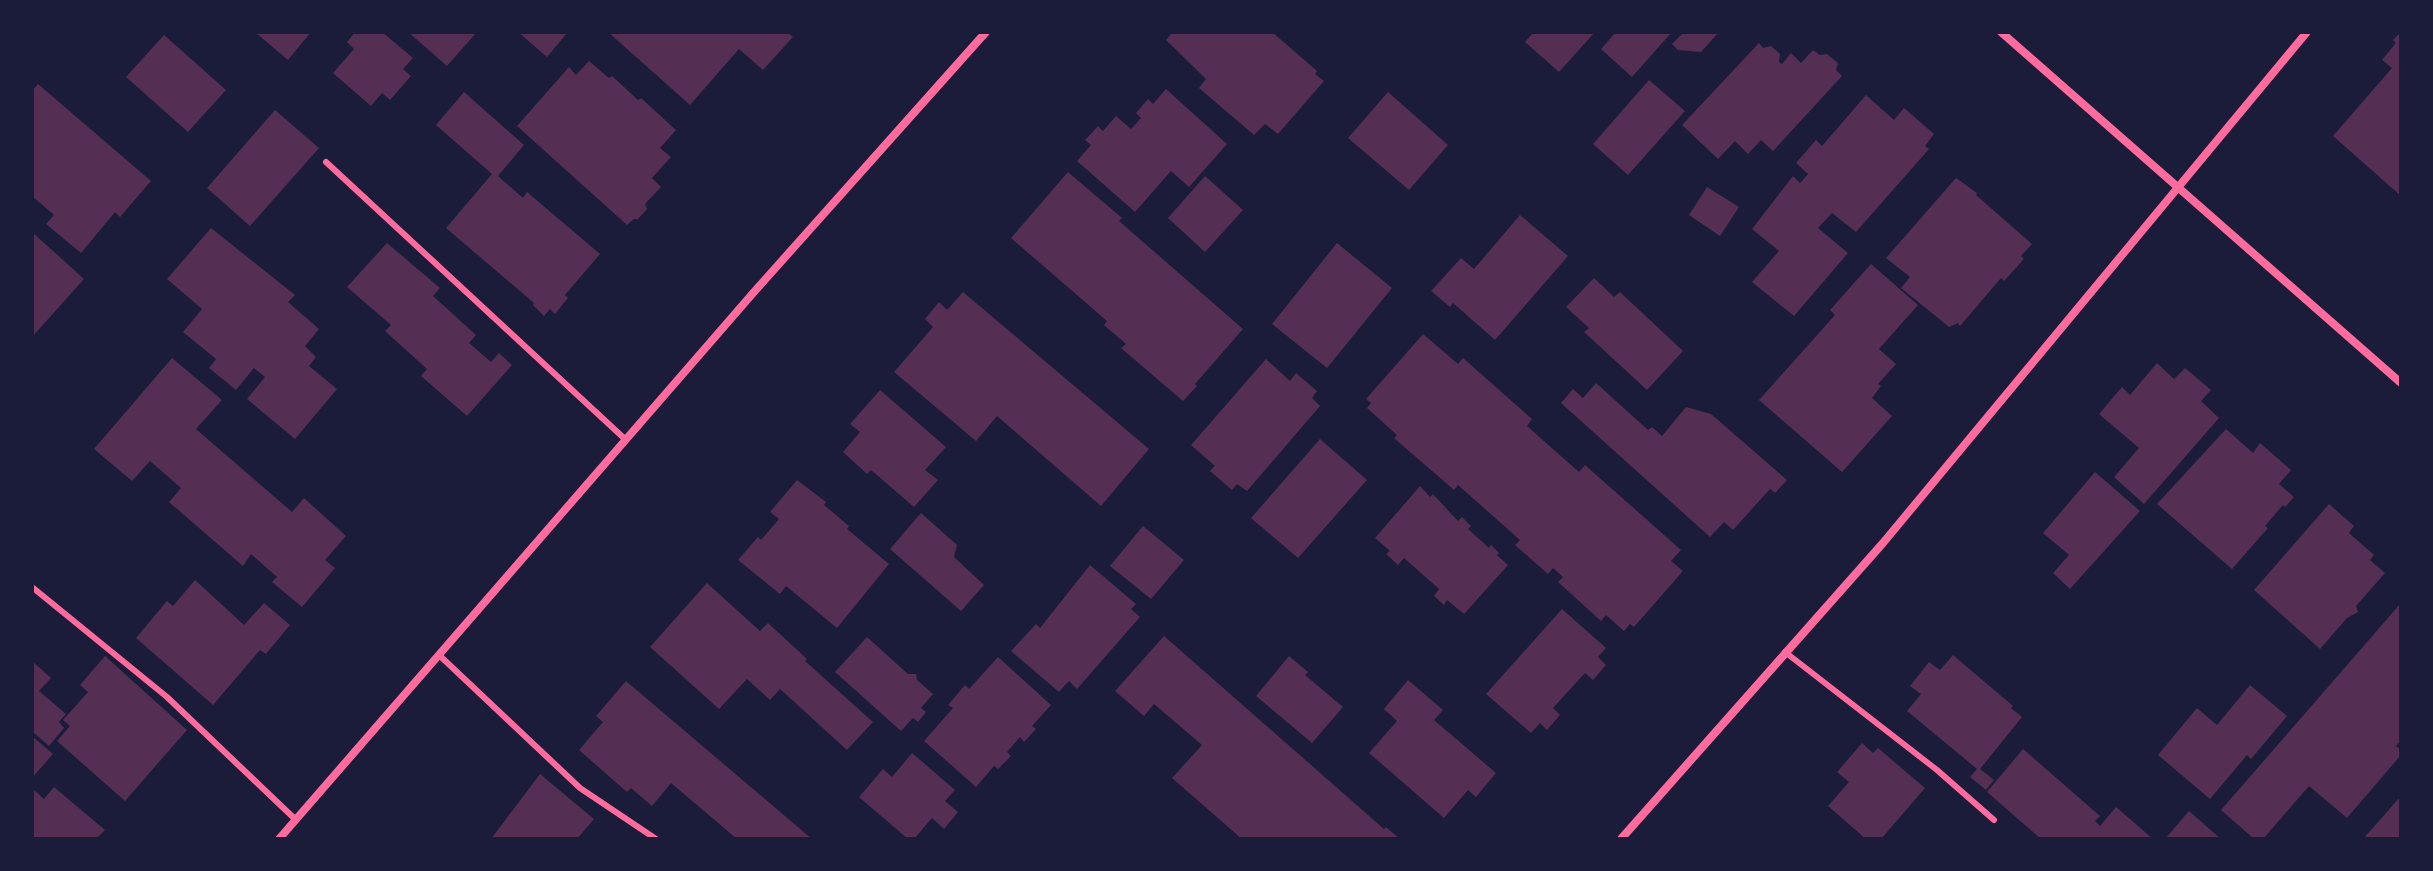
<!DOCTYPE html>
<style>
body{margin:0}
#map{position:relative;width:2433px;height:871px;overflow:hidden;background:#1b1b3a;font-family:"Exo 2",sans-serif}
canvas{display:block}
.frame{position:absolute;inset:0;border:34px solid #1b1b3a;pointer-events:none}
</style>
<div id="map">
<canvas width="2433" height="871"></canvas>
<div class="frame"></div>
</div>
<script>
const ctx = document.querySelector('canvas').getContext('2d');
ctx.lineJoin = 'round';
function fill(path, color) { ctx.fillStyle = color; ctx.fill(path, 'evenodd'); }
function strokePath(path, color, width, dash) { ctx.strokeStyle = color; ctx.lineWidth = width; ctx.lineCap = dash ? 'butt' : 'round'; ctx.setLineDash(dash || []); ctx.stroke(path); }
fill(new Path2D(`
 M255,32h56l-23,28z
 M355,32h27l31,26 -10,11 8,7 -21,24 -8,-7 -11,13 -38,-33 21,-24 -7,-7z
 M408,32h69l-30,34z
 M518,32h50l-21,25z
 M608,32h179l6,5 -30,33 -24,-21 -49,56z
 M1173,32h99l45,39 -2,3 9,7 -46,53 -13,-10 -11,11 -55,-47 7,-9 -40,-39z
 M1534,32h61l-36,40 -34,-30z
 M1616,32h56l-40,45 -31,-28z
 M1684,32h35l-18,20 -23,-2 -6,-6z
 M2401,32v164l-68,-60 59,-68 -10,-8 14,-17 -3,-3z
 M164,35l62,55 -38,42 -62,-55z
 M1759,43l4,5 8,-2 9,8 -1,8 3,2 9,-11 10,10 12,-13 7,5 7,-1 11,9 -2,7 6,6 -69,75 -12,-11 -13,14 -13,-13 -17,18 -36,-34z
 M589,61l20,17 3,-2 26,24 3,-2 35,32 -16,18 11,9 -19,21 9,9 -16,17 2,5 -9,10h-4l-7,6 -110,-99 52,-59 7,8z
 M1649,80l36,31 -57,64 -35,-31z
 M38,84l113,97 -31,36 -5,-5 -34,41 -35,-29 8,-9 -22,-19v-105z
 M1166,89l61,55 -38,43 -18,-16 -36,41 -58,-51 14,-16 -6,-5 13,-14 5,5 13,-15 15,13 10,-11 -5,-5 12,-14 5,5z
 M464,92l60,53 -26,31 25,22 4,-6 73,62 -35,41 3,3 -13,16 -5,-5 -6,7 -11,-11 1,-2 -88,-75 46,-54 -56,-49z
 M1388,92l60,53 -39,45 -61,-52z
 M1866,95l28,25 10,-12 30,26 -9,12 4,3 -73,83 -24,-19 -14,15 30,25 -54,63 -42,-34 27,-31 -27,-22 41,-53 7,7 8,-9 -12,-11 20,-23 6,6z
 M275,110l44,38 -69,78 -43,-38z
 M1068,172l54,46 -3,3 124,108 -48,55 2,2 -14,15 -62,-53 5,-4 -22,-19 3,-4 -96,-83z
 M1205,176l38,34 -38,42 -37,-34z
 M1956,178l21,15 -1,2 56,49 -11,12 3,3 -20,22 -3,-3 -41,48 -2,-3 -9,4 -48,-39 9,-11 -24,-19z
 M1707,187l32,20 -19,29 -31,-21z
 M1520,215l48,41 -73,84 -42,-37 -3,4 -19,-16 30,-33 13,11z
 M211,228l84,67 -7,7 31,27 -14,17 11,11 -7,9 28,23 -42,50 -48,-40 18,-22 -11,-9 -18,22 -27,-22 7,-9 -33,-27 19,-23 -35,-30z
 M32,232l52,47 -52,58z
 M387,243l53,45 -7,8 43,39 -7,8 22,19 8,-9 13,12 -45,51 -46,-40 6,-7 -42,-38 6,-6 -44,-38z
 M1337,243l55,45 -65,80 -55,-44z
 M1871,264l47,41 -39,44 17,15 -18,20 3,2 -9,12 20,18 -50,56 -83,-72 76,-85 -5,-5z
 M1594,278l20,19 6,-5 63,59 -36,39 -63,-58 5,-4 -23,-21z
 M963,292l186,157 -48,57 -104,-90 -21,25 -82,-69 39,-45 -8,-8 14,-17 8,8z
 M1423,334l35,30 5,-6 69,61 -5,7 52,46 6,-7 96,85 -10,11 12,10 -49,56 -4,-3 -6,7 -18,-16 -5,6 -43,-39 5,-5 -10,-9 -5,6 -33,-29 5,-5 -62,-55 -4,5 -60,-52 3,-3 -30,-27 4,-5 -5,-4z
 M172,358l50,42 -26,29 96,83 12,-14 42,38 -21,24 10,8 -33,39 -30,-25 5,-5 -26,-23 -8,12 -74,-64 12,-14 -31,-27 -18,20 -38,-32z
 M1266,359l24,22 6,-8 21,18 -5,7 8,8 -73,85 -10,-7 -5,6 -22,-19 5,-5 -24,-21z
 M2157,363l17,16 11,-11 26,22 -10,11 18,17 -75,86 -30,-27 25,-29 -40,-34 23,-27 8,8z
 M1596,383l52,47 4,-3 10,9 24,-29 25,7 76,66 -12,13 -5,-4 -37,41 -9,-8 -14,15 -149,-134 12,-14 10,9z
 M880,390l66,57 -21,23 13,10 -24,27 -43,-37 -4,4 -24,-22 17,-20 -10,-8z
 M2226,429l27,24 7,-10 31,27 -12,14 15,13 -9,10 -2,-2 -18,21 3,2 -36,41 -75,-65z
 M1320,439l47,41 -69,78 -47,-40z
 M2095,472l45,39 -70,78 -17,-16 16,-18 -26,-22z
 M797,480l29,22 -2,3 25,21 -2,3 42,35 -52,64 -51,-42 -6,8 -42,-34 20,-23 3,3 18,-21 -9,-7z
 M1420,486l10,11 3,-3 25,27 4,-4 9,9 -3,3 21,19 2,-3 8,8 -2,2 11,10 -44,49 -17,-14 -3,5 -10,-9 5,-7 -35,-31 -6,7 -12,-11 4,-3 -15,-13z
 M2329,504l25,22 -5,7 25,22 -4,5 15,13 -29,33 2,6 -11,6 -27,31 -66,-59z
 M921,513l36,32 -3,12 30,28 -23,26 -71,-62z
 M1143,526l41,34 -33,39 -41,-33z
 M1090,565l46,39 -5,5 9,8 -63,72 -8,-8 -10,11 -48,-41 25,-27 4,4z
 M195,580l49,45 20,-22 26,22 -24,29 -6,-4 -47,55 -77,-67 31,-37 6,5z
 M707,583l53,48 8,-8 39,36 -2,2 68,61 -26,28 -67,-61 -10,11 -23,-21 -28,30 -69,-62z
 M2401,603v137l-5,6 5,4v5l-54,63 -38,-32 -46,53h-9l-33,-29z
 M1562,609l44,39 -8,9 8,8 -13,15 -8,-7 -32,35 7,7 -13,15 -7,-7 -9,10 -45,-39z
 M1164,636l220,193 2,-2 14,12h-158l-70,-61 30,-33 -48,-41 -10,12 -29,-25z
 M867,637l41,37h8l1,6 16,14 -12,14 5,4 -8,10 -5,-4 -12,13 -66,-59z
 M1953,655l60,51 -2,2 11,9 -42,52 14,11 -8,10 -16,-13 7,-8 -70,-58 14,-17 -11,-8 19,-24 11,8z
 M105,656l82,74 -62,71 -68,-60 13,-15 -7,-6 25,-28 -8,-7z
 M1289,656l19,16 -3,3 38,32 -31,36 -56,-47z
 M998,657l53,48 -19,21 4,3 -12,13 -4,-5 -13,15 4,4 -13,13 -4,-3 -18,21 -52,-46 29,-33 -5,-3 17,-20 4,4z
 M32,661l19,17 -12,13 27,23 -7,8 5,6 -15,18 -17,-15z
 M1408,680l35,30 -9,10 62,53 -20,24 -8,-7 -24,28 -75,-65 28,-32 -13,-12z
 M626,681l186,158h-75l-66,-56 -19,23 -21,-18 -4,4 -48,-42 24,-28 -7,-6z
 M2250,685l37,31 -36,43 -4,-4 -37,44 -52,-44 39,-47 20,17z
 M32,736l21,18 -21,24z
 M1862,743l11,10 5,-5 47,40 -44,51h-15l-38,-33 21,-24 -12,-10z
 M2023,749l77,67 -5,5 5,5 16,-19 37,32h-112l-54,-47z
 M912,753l43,37 -10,11 13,11 -14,17 -12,-11 -18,21h-6l-49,-42 24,-28 9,8z
 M540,774l54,45 -17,20h-86z
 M54,787l51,43 -9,9h-64v-51l12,11z
 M2401,796v43h-38z
 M2189,811l32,28h-56z`), '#542f53');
strokePath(new Path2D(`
 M326,162l300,278
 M32,587l135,110 129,123
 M1785,652l152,118 57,50
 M439,655l141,133 76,51`), '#ff6b9d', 6);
strokePath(new Path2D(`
 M2001,32l400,351
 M279,839l475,-547 232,-260
 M1621,839l262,-296 424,-511`), '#ff6b9d', 8);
</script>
